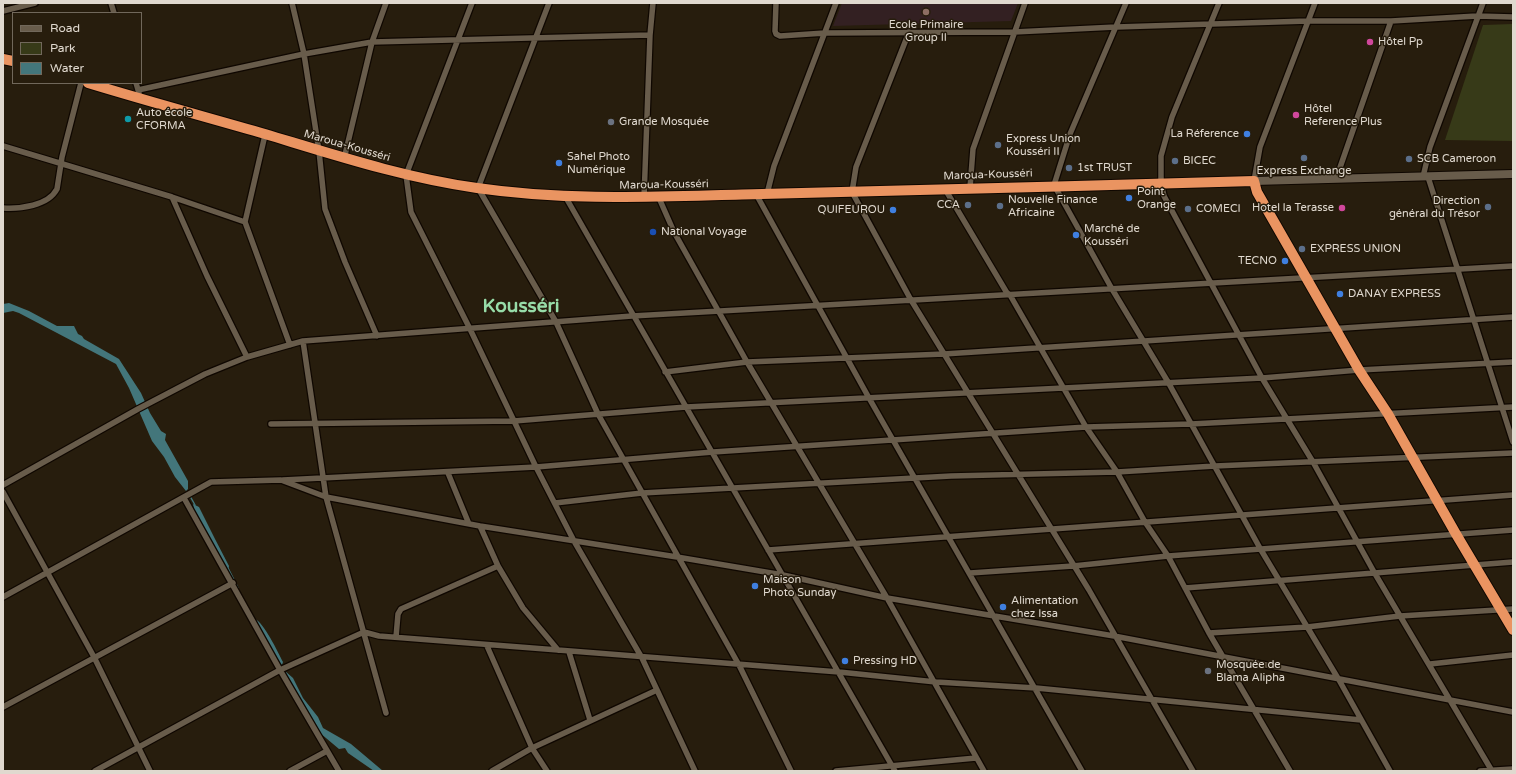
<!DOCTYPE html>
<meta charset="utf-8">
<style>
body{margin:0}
#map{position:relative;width:1516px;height:774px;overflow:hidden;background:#271d0d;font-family:"Varela Round",sans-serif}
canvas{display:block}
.frame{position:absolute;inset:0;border:4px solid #e0d9cf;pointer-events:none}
.legend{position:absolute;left:12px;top:12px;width:130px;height:72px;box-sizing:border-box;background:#271d0d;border:1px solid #71685b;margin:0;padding:5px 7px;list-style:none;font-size:12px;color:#e0d9cf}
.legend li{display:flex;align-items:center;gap:8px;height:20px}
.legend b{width:20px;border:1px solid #71685b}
</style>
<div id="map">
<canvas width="1516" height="774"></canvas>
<div class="frame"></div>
<ul class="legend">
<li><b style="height:5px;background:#685c4b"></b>Road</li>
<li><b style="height:11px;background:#373a18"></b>Park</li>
<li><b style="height:11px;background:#43767b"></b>Water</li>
</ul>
</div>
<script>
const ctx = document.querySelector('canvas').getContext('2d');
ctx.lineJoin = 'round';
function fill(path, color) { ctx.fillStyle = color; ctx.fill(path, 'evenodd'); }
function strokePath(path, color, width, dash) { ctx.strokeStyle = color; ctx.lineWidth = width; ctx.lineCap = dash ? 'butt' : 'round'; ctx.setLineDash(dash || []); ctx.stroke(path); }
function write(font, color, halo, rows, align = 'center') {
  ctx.font = font + ' "Varela Round",sans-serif'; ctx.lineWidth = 3; ctx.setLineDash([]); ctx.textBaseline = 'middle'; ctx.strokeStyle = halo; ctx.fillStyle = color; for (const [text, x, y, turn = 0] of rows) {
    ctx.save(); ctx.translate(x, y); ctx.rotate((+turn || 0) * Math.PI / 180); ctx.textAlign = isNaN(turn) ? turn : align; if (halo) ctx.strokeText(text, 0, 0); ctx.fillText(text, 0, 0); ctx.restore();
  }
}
fill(new Path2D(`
 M842,3h176l-7,18 -178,5z`), '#332022');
fill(new Path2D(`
 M1513,24v117l-68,-1 38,-115z`), '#373a18');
fill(new Path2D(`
 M9,303l20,8 28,15h17l4,8 4,2 2,3 35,20 22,34 9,20 11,18 5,3 -1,6 23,41v8l-2,2 -11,-14 -11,-20 -12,-16 -23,-53 -13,-24 -97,-51 -6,-2 -10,2v-9z
 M193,504l6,3 16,32 14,27 -1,5 -33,-57z
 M255,619c9,4 23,33 28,43l-1,3 -4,-3z
 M285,671l8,7 10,20 15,19 5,11 28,16 32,27h-9l-26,-18 -3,-5 -6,1 -19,-16 -36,-60z`), '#43767b');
strokePath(new Path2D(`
 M190,496l5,9
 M228,568l10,20`), '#43767b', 1.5);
const street = new Path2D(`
 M111,3l3,10
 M292,3l12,51 15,97 6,58 20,53 32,74
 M472,3l-66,172 5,37 59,117 66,138 38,74 68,117 53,113
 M549,3l-71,185 78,134 42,92 141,251 52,106
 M776,3l-1,28 1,3 4,2 45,-3 189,-1 102,-5 192,-6h83l86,-5 36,1
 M1126,3l-56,131 -16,51 58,104 56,93 93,168 78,130 51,91
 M1219,3l-47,114 -11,39v27l3,13 98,182 51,84 61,110 118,199
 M3,11l32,-8
 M909,32l-53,135 -4,25 59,108 178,290 104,181
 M136,83l3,10
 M138,90l166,-36 68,-12 278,-7
 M265,135l-20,87 45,123
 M3,146l169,51 73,25
 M344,159l28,-117 14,-39
 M1423,177l7,-30 53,-144
 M1428,177l85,265
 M1336,179l55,-158
 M1254,181l6,-34 55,-144
 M970,188l3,-39 52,-146
 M945,189l62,104 3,2 76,132 31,45 28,50 23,34 41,77 81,138
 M756,194l113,204 213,373
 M767,194l7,-28 62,-163
 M565,196l330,575
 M172,197l35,79 40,81
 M644,198l6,-163 3,-32
 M659,198l15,34 73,130 140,236 97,173
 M3,208c17,1 45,-2 54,-19l5,-32 19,-74
 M303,341l23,156 60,216
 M665,372l82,-10 197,-8 569,-37
 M271,424l243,-3 172,-14 576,-29 97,-8 154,-8
 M448,473l21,51
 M283,480l253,-13 177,-15 373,-25 105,-3 322,-17
 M3,485l135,-76 67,-35 42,-17 56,-16 329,-25 881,-50
 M3,492l91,165 56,114
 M184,498l96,172 59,101
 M555,503l87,-10 309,-17 166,-4 98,-6 298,-13
 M480,526l18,40 25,42 35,42
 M768,550l745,-55
 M970,573l103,-7 95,-10 345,-26
 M1185,588l328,-26
 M3,597l208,-115 70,-2 45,17 154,29 197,31 106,18 104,23 227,38 399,76
 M1209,633l98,-6 93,-11 113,-7
 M396,637l2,-23 3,-5 97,-43
 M487,646l45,102 15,23
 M569,652l21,68
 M1430,664l83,-9
 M3,707l230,-124
 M95,771l185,-101 84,-38 15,4 460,36 97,10 100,6 325,32
 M290,771l37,-20
 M492,771l40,-23 125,-58
 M836,771l140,-13
 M1480,771l33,-2`);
const secondary = new Path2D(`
 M1254,181l259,-7`);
const highway = new Path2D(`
 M3,59l10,2
 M88,83c59,18 118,34 177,51 70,21 140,44 212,54 96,14 189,8 285,6 164,-3 328,-9 492,-13l3,11 102,178 29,44 68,120 57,96`);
strokePath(street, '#0f0700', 8);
strokePath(secondary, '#0f0700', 10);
strokePath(highway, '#0f0700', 12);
strokePath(street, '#685c4b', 5.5);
strokePath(secondary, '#685c4b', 8);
strokePath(highway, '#ea9461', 10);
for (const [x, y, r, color] of [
 [926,12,4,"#8d6e63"],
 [1370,42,4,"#d1479c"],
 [1296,115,4,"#d1479c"],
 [128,119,4,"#0f9aa8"],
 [611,122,4,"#6b7280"],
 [1247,134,4,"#3f7fe0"],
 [998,145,4,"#5c6f8a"],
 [1304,158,4,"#5c6f8a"],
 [1409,159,4,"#5c6f8a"],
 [1175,161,4,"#5c6f8a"],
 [559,163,4,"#3f7fe0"],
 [1069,168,4,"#5c6f8a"],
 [1129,198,4,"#3f7fe0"],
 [968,205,4,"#5c6f8a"],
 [1000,206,4,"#5c6f8a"],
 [1488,207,4,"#5c6f8a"],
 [1342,208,4,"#d1479c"],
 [1188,209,4,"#5c6f8a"],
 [893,210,4,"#3f7fe0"],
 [653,232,4,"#1a4fb4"],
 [1076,235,4,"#3f7fe0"],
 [1302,249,4,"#5c6f8a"],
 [1285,261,4,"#3f7fe0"],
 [1340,294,4,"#3f7fe0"],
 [755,586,4,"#3f7fe0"],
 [1003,607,4,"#3f7fe0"],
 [845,661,4,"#3f7fe0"],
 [1208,671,4,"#6b7280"]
]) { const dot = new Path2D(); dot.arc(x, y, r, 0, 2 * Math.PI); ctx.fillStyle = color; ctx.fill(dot); strokePath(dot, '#271d0d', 1.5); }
write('11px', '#e0d9cf', '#271d0d', [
 ["Ecole Primaire",926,25,"center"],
 ["Group II",926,38,"center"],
 ["Hôtel Pp",1378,42],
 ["Hôtel",1304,109],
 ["Reference Plus",1304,122],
 ["Auto école",136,113],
 ["CFORMA",136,126],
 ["Grande Mosquée",619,122],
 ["La Réference",1239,134,"right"],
 ["Express Union",1006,139],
 ["Kousséri II",1006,152],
 ["Sahel Photo",567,157],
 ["Numérique",567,170],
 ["SCB Cameroon",1417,159],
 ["BICEC",1183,161],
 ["1st TRUST",1077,168],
 ["Express Exchange",1304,171,"center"],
 ["Point",1137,192],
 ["Orange",1137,205],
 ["Nouvelle Finance",1008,200],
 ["Africaine",1008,213],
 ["Direction",1480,201,"right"],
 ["général du Trésor",1480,214,"right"],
 ["CCA",960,205,"right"],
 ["Hotel la Terasse",1334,208,"right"],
 ["COMECI",1196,209],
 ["QUIFEUROU",885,210,"right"],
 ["Marché de",1084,229],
 ["Kousséri",1084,242],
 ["National Voyage",661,232],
 ["EXPRESS UNION",1310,249],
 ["TECNO",1277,261,"right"],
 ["DANAY EXPRESS",1348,294],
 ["Maison",763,580],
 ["Photo Sunday",763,593],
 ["Alimentation",1011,601],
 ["chez Issa",1011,614],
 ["Pressing HD",853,661],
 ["Mosquée de",1216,665],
 ["Blama Alipha",1216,678]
], 'left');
write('11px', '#e0d9cf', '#271d0d', [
 ["Maroua-Kousséri",347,146,16],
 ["Maroua-Kousséri",988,175,-2],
 ["Maroua-Kousséri",664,185,-1]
]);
write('bold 19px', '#97dca8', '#271d0d', [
 ["Kousséri",521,307]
]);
</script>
